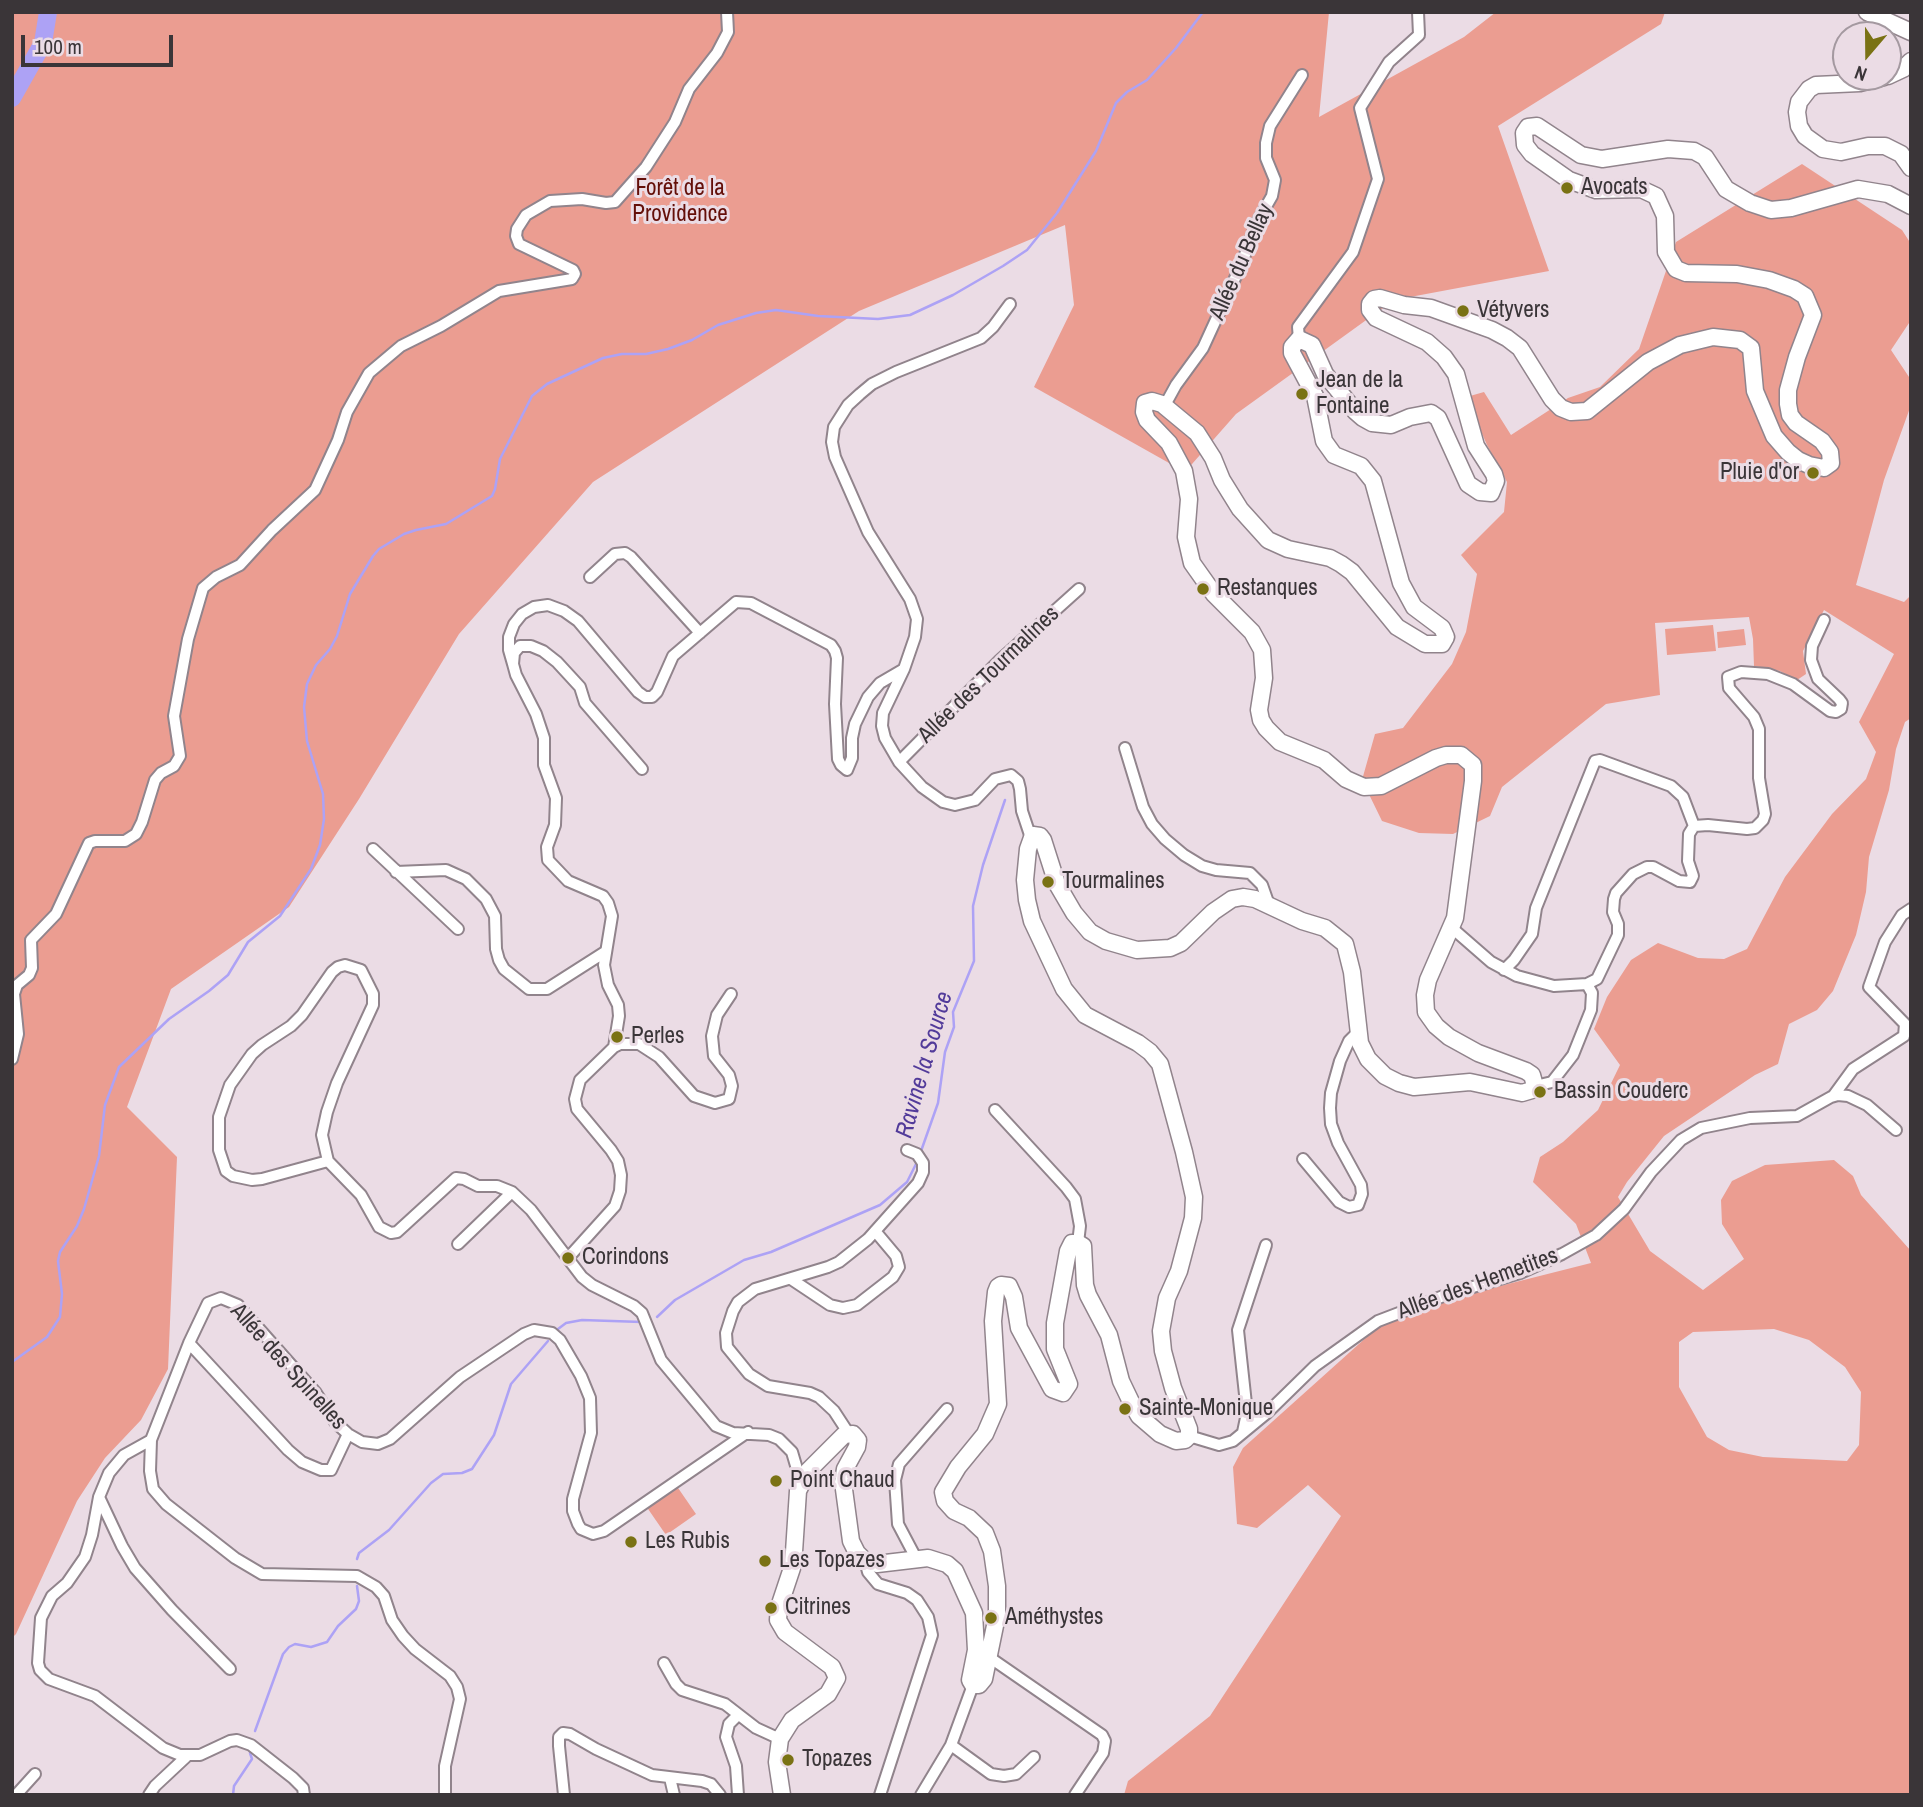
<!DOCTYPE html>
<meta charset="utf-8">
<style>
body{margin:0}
#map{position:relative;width:1923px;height:1807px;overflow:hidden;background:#ebdce5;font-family:"Archivo Narrow",sans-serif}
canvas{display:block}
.frame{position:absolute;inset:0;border:14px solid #3a3538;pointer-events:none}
.north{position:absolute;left:1832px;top:21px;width:70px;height:70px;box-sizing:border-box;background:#ebdce5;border:2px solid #a499a0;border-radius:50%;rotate:200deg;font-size:19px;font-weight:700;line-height:28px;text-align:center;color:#3a3538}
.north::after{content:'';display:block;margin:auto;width:24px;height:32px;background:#7a7214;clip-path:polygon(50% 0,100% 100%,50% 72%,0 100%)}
.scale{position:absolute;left:21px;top:35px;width:152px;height:32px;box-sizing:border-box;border:4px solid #3a3538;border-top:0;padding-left:9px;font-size:21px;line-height:24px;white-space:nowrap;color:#3a3538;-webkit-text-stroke:5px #ebdce5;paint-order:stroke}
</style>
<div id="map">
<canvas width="1923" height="1807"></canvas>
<div class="frame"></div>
<div class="north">N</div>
<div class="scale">100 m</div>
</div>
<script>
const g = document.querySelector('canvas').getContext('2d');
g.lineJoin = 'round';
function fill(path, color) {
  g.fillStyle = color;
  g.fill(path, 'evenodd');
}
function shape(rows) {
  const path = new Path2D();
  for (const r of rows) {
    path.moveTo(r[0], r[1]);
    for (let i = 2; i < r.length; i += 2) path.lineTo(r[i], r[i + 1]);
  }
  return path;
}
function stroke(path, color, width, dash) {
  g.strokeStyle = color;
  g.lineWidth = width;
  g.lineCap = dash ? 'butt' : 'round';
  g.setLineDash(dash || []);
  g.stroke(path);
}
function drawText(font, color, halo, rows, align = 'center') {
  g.font = font + ' "Archivo Narrow",sans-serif';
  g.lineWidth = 6;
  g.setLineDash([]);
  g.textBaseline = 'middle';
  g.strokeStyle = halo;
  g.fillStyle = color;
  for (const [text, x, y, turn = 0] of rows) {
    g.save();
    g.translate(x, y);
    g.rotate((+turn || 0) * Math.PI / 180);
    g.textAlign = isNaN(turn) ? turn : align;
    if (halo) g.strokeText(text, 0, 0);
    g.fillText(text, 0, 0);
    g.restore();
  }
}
fill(shape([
 [12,12,1329,12,1319,117,1464,37,1496,12,1665,12,1661,24,1498,126,1549,271,1394,300,1236,414,1185,472,1034,387,1074,305,1065,225,859,311,593,482,459,634,359,799,289,907,171,989,127,1107,177,1157,168,1369,141,1420,105,1458,77,1501,16,1634,12,1638],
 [1802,164,1902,230,1911,244,1911,320,1891,350,1911,380,1911,405,1884,480,1856,585,1904,602,1911,595,1911,718,1905,722,1896,749,1889,790,1869,857,1866,892,1856,935,1833,991,1817,1010,1789,1024,1778,1064,1755,1075,1664,1136,1627,1182,1618,1197,1650,1251,1703,1290,1744,1259,1722,1224,1721,1200,1732,1181,1765,1165,1834,1160,1853,1176,1861,1195,1911,1251,1911,1795,1124,1795,1128,1781,1210,1716,1341,1516,1308,1485,1257,1528,1237,1524,1233,1467,1243,1448,1379,1326,1417,1307,1591,1263,1576,1224,1533,1182,1540,1157,1563,1142,1598,1110,1620,1065,1594,1029,1607,997,1631,960,1658,943,1698,958,1724,959,1747,949,1785,877,1832,814,1866,779,1876,752,1859,722,1894,654,1824,610,1803,651,1806,674,1797,680,1780,671,1754,666,1753,639,1749,617,1655,623,1660,695,1606,704,1502,787,1490,816,1453,834,1419,833,1382,821,1362,780,1375,734,1403,728,1452,664,1466,632,1477,574,1461,555,1504,512,1507,482,1487,445,1471,408,1470,396,1484,392,1511,435,1568,398,1600,387,1639,349,1676,242],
 [1774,1329,1809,1340,1845,1367,1861,1392,1859,1445,1847,1461,1763,1457,1729,1450,1707,1437,1679,1387,1679,1342,1693,1332],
 [1713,625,1716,651,1667,655,1665,629],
 [1744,629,1746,645,1718,648,1717,632],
 [676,1485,696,1514,666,1535,646,1506]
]), '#eb9d91');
stroke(shape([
 [920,1154,938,1103,945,1052,954,1027,953,1012,974,961,973,906,983,865,1005,800],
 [657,1317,675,1300,744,1260,771,1252,880,1205,907,1182,918,1160],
 [558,1329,566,1323,582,1320,642,1322],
 [12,1362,47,1337,60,1317,62,1294,58,1261,60,1252,77,1226,84,1209,99,1156,105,1105,119,1067,169,1019,209,991,228,975,248,942,280,916,311,869,320,845,324,819,323,794,307,741,304,707,307,684,316,665,330,649,337,636,350,594,373,556,379,549,404,534,416,530,446,524,492,496,495,489,500,459,532,396,547,384,603,358,622,354,646,354,668,349,692,340,718,325,756,313,776,310,818,316,878,319,910,315,953,295,1003,266,1027,250,1057,213,1096,151,1116,103,1127,92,1147,80,1176,48,1203,12],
 [357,1559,359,1553,389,1530,431,1483,443,1474,462,1473,472,1469,494,1435,511,1384,548,1341],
 [255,1731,283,1654,289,1647,295,1644,311,1647,327,1642,338,1626,356,1609,359,1601,357,1586],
 [233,1795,234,1786,252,1759,250,1753]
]), '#ada2f5', 2.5);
stroke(shape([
 [12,98,43,43,48,12]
]), '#ada2f5', 18);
const street = shape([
 [1010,304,993,327,981,338,896,372,872,384,860,394,848,405,834,427,832,442,835,457,868,532,910,599,917,619,915,637,904,669,883,713,882,726,885,738,899,762,922,787,943,802,955,805,975,800,995,779,1011,775,1018,781,1020,789,1022,811,1031,838],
 [1299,339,1298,327,1353,252,1378,179,1360,108,1389,62,1419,35,1418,12],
 [1165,405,1176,385,1203,348,1242,263,1256,224,1272,196,1275,180,1266,158,1266,143,1270,126,1302,75],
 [590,577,615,554,625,553,631,557,700,633],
 [513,664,509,650,509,637,514,624,522,614,534,607,548,605,564,611,578,621,638,692,645,697,652,697,657,692,673,656,736,602,751,603,831,645,835,651,837,658,835,704,838,759,841,765,847,770,852,758,852,738,855,724,868,697,880,683,904,669],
 [1125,748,1143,807,1152,824,1165,839,1184,855,1202,866,1216,870,1250,873,1262,885,1269,905],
 [899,762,1000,660,1079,589],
 [373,849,458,929],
 [396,872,446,870,466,879,486,899,495,916,496,949,499,960,504,969,529,989,547,989,605,952],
 [1452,928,1491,962,1517,976,1554,986,1587,984,1597,979,1618,935,1618,924,1613,912,1614,899,1616,893,1633,874,1647,867,1653,867,1679,881,1690,882,1693,876,1688,861,1689,834,1694,826,1708,825,1747,829,1755,828,1763,820,1765,814,1759,778,1759,729,1754,717,1729,688,1728,677,1741,672,1768,674,1793,684,1830,711,1836,712,1841,709,1842,703,1839,699,1818,679,1811,660,1812,646,1824,620],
 [1504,970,1514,960,1532,934,1536,908,1595,761,1600,760,1671,786,1683,797,1694,826],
 [614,1047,619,1016,618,1005,608,985,604,965,612,916,608,903,603,896,568,881,548,860,547,847,555,825,556,798,544,765,544,738,536,714,516,675,513,664,514,653,520,646,531,646,543,651,557,662,580,687,585,703,642,769],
 [12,1059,18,1034,14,994,17,985,29,975,32,968,31,940,56,914,89,843,95,841,125,841,136,834,142,822,155,780,161,773,174,766,180,756,174,716,188,639,203,588,216,577,240,565,272,530,315,490,338,440,347,412,369,373,401,346,441,326,499,291,572,279,575,274,573,270,519,244,516,236,517,229,526,215,550,201,582,199,606,203,615,202,646,167,675,122,689,89,717,53,728,32,727,12],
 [1535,1086,1552,1082,1573,1055,1591,1010,1592,993,1587,984],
 [1834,1095,1853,1069,1904,1036,1905,1024,1869,987,1885,942,1902,915,1911,909],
 [995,1110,1066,1187,1075,1199,1080,1226,1078,1243],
 [1303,1159,1339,1202,1349,1207,1358,1205,1362,1194,1361,1185,1338,1143,1331,1124,1330,1108,1331,1093,1340,1061,1349,1041,1358,1032],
 [328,1161,262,1179,252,1180,233,1176,226,1171,219,1150,219,1117,230,1085,252,1054,262,1045,291,1026,302,1015,332,972,338,967,345,965,361,970,373,994,373,1005,337,1083,327,1112,322,1135,328,1161,361,1195,379,1227,391,1233,397,1232,456,1178,464,1179,478,1186,497,1186,512,1192,531,1210,582,1277,592,1285,634,1306,642,1313,661,1360,716,1426,733,1433,769,1435,779,1439,792,1452,797,1469,804,1477],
 [458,1244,512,1192],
 [568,1258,615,1206,620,1191,621,1175,618,1161,611,1150,577,1109,575,1099,580,1080,614,1047,620,1044,639,1044,659,1057,694,1096,715,1103,729,1099,732,1086,729,1075,714,1056,712,1036,717,1015,731,994],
 [791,1279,830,1305,843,1308,857,1305,893,1277,899,1267,896,1256,875,1231],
 [189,1343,288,1450,302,1462,321,1470,331,1470,348,1434],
 [1243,1432,1247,1413,1238,1330,1266,1245],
 [849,1434,834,1411,819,1397,810,1393,768,1386,749,1374,727,1347,726,1333,733,1311,738,1302,755,1289,828,1267,839,1262,868,1239,918,1183,923,1172,923,1163,917,1154,907,1150],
 [1189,1436,1219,1445,1233,1441,1267,1413,1315,1366,1378,1321,1446,1295,1520,1273,1562,1254,1596,1235,1624,1209,1651,1172,1681,1140,1701,1128,1750,1118,1797,1116,1831,1097,1838,1095,1848,1096,1867,1105,1896,1130],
 [151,1440,124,1455,109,1473,99,1497,92,1535,85,1557,67,1583,52,1596,41,1618,38,1663,40,1670,49,1679,95,1696,163,1748,180,1755,200,1755,230,1741,237,1740,251,1745,293,1778,303,1788,304,1795],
 [99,1497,122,1546,135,1568,172,1610,230,1669],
 [917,1560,898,1524,895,1480,899,1464,947,1409],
 [865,1561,868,1572,878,1584,907,1593,917,1600,928,1617,932,1635,880,1795],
 [989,1657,1102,1735,1105,1741,1103,1753,1075,1795],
 [664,1663,676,1684,682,1690,725,1704,756,1728,780,1739],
 [738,1715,729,1724,726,1737,736,1766,738,1795],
 [951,1745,991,1774,1004,1776,1016,1774,1034,1757],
 [670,1778,674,1795],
 [16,1795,35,1774],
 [149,1795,155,1786,186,1757],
 [445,1795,445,1766,460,1699,457,1687,450,1676,415,1649,403,1636,392,1620,384,1596,376,1587,357,1576,262,1574,235,1558,166,1504,153,1489,150,1471,151,1440,189,1343,208,1303,221,1298,238,1305,316,1393,335,1422,348,1434,362,1442,378,1444,390,1439,460,1377,524,1334,534,1330,552,1333,560,1340,581,1376,590,1398,591,1433,573,1499,573,1511,578,1524,581,1529,593,1534,604,1531,748,1432],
 [564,1795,559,1746,559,1737,563,1733,570,1734,596,1749,652,1775,702,1781,711,1784,720,1795],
 [921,1795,951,1745,973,1685]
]);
const secondary = shape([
 [1867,12,1911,32],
 [1888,76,1903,69,1911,61],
 [1884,77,1860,83,1816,85,1809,89,1799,102,1797,112,1799,126,1805,136,1823,149,1841,152,1868,146,1885,146,1901,154,1911,168],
 [782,1795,777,1762,780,1739,792,1720,828,1694,837,1678,832,1667,785,1632,778,1620,779,1607,792,1568,794,1552,798,1491,808,1471,844,1435,853,1434,858,1440,857,1447,845,1469,843,1482,851,1541,857,1553,865,1561,877,1564,928,1558,947,1564,955,1571,974,1613,976,1650,970,1680,973,1685,979,1685,984,1679,997,1616,997,1586,992,1551,985,1533,969,1518,954,1511,945,1501,943,1492,958,1467,985,1434,998,1404,993,1321,996,1292,998,1287,1001,1285,1009,1286,1014,1297,1019,1328,1052,1389,1063,1393,1069,1384,1055,1349,1055,1323,1068,1251,1072,1243,1078,1243,1083,1246,1085,1285,1088,1295,1109,1335,1121,1381,1132,1404,1139,1416,1160,1434,1176,1441,1185,1440,1189,1436,1189,1429,1173,1388,1163,1351,1161,1331,1167,1298,1179,1271,1193,1218,1194,1197,1184,1152,1160,1064,1150,1052,1138,1043,1085,1015,1064,989,1032,921,1027,900,1025,880,1028,849,1033,835,1040,836,1043,840,1057,884,1074,913,1090,932,1106,941,1137,950,1170,948,1181,943,1213,912,1232,899,1243,897,1255,899,1302,921,1325,928,1345,944,1352,972,1360,1043,1368,1059,1385,1076,1399,1083,1414,1087,1470,1082,1522,1093,1532,1090,1535,1086,1532,1075,1526,1071,1478,1053,1449,1037,1436,1026,1426,1012,1425,995,1428,980,1455,918,1473,781,1473,765,1461,755,1446,755,1436,758,1381,786,1364,787,1346,779,1324,760,1280,742,1266,728,1261,720,1259,710,1264,678,1262,650,1252,632,1214,594,1192,563,1186,537,1189,499,1184,471,1169,443,1147,420,1144,412,1145,403,1152,401,1162,404,1197,433,1213,458,1222,480,1240,509,1268,540,1288,549,1330,558,1341,564,1352,572,1397,627,1425,644,1442,644,1446,637,1442,628,1414,607,1401,583,1373,481,1361,466,1334,455,1324,441,1315,396,1292,353,1292,347,1299,339,1312,345,1325,374,1355,411,1363,418,1372,423,1391,425,1410,417,1431,413,1438,418,1468,484,1480,492,1491,493,1496,481,1494,474,1476,446,1456,374,1444,357,1427,342,1376,318,1370,310,1370,304,1374,299,1380,298,1404,305,1431,308,1492,330,1507,338,1520,348,1552,399,1561,408,1571,412,1587,411,1648,362,1680,345,1713,337,1740,340,1751,348,1755,391,1774,436,1788,452,1798,460,1809,465,1824,468,1831,463,1830,452,1822,441,1796,423,1790,415,1788,404,1788,390,1797,357,1813,315,1805,296,1794,289,1769,280,1737,274,1686,273,1676,269,1666,252,1665,216,1656,196,1641,189,1596,190,1569,180,1532,154,1525,145,1524,133,1528,127,1537,126,1581,155,1602,159,1668,149,1694,151,1705,157,1726,189,1750,203,1771,210,1791,208,1858,189,1888,194,1911,206]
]);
stroke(street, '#91848c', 14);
stroke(secondary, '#91848c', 19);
stroke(street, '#fff', 10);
stroke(secondary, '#fff', 16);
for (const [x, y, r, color] of [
 [1567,188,7,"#7a7214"],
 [1463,311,7,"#7a7214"],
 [1302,394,7,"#7a7214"],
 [1813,473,7,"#7a7214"],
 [1203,589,7,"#7a7214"],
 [1048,882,7,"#7a7214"],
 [617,1037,7,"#7a7214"],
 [1540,1092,7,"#7a7214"],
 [568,1258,7,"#7a7214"],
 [1125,1409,7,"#7a7214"],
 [776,1481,7,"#7a7214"],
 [631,1542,7,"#7a7214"],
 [765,1561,7,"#7a7214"],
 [771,1608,7,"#7a7214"],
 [991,1618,7,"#7a7214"],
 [788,1760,7,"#7a7214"]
]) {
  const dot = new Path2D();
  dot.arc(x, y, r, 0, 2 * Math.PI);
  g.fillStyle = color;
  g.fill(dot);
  stroke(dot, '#ebdce5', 2.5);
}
drawText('23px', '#3a3538', '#ebdce5', [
 ["Avocats",1581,188],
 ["Vétyvers",1477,311],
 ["Jean de la",1316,381],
 ["Fontaine",1316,407],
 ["Pluie d'or",1799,473,"right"],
 ["Restanques",1217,589],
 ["Tourmalines",1062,882],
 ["Perles",631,1037],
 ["Bassin Couderc",1554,1092],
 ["Corindons",582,1258],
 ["Sainte-Monique",1139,1409],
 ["Point Chaud",790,1481],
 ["Les Rubis",645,1542],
 ["Les Topazes",779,1561],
 ["Citrines",785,1608],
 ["Améthystes",1005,1618],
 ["Topazes",802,1760]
], 'left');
drawText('23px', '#640f09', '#ebdce5', [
 ["Forêt de la",680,189],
 ["Providence",680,215]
]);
drawText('23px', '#3a3538', '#ebdce5', [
 ["Allée du Bellay",1242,262,-66],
 ["Allée des Tourmalines",989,675,-44],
 ["Allée des Hemetites",1478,1284,-20],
 ["Allée des Spinelles",288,1367,48]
]);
drawText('italic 24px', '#523b9a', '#ebdce5', [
 ["Ravine la Source",925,1065,-74]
]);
</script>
